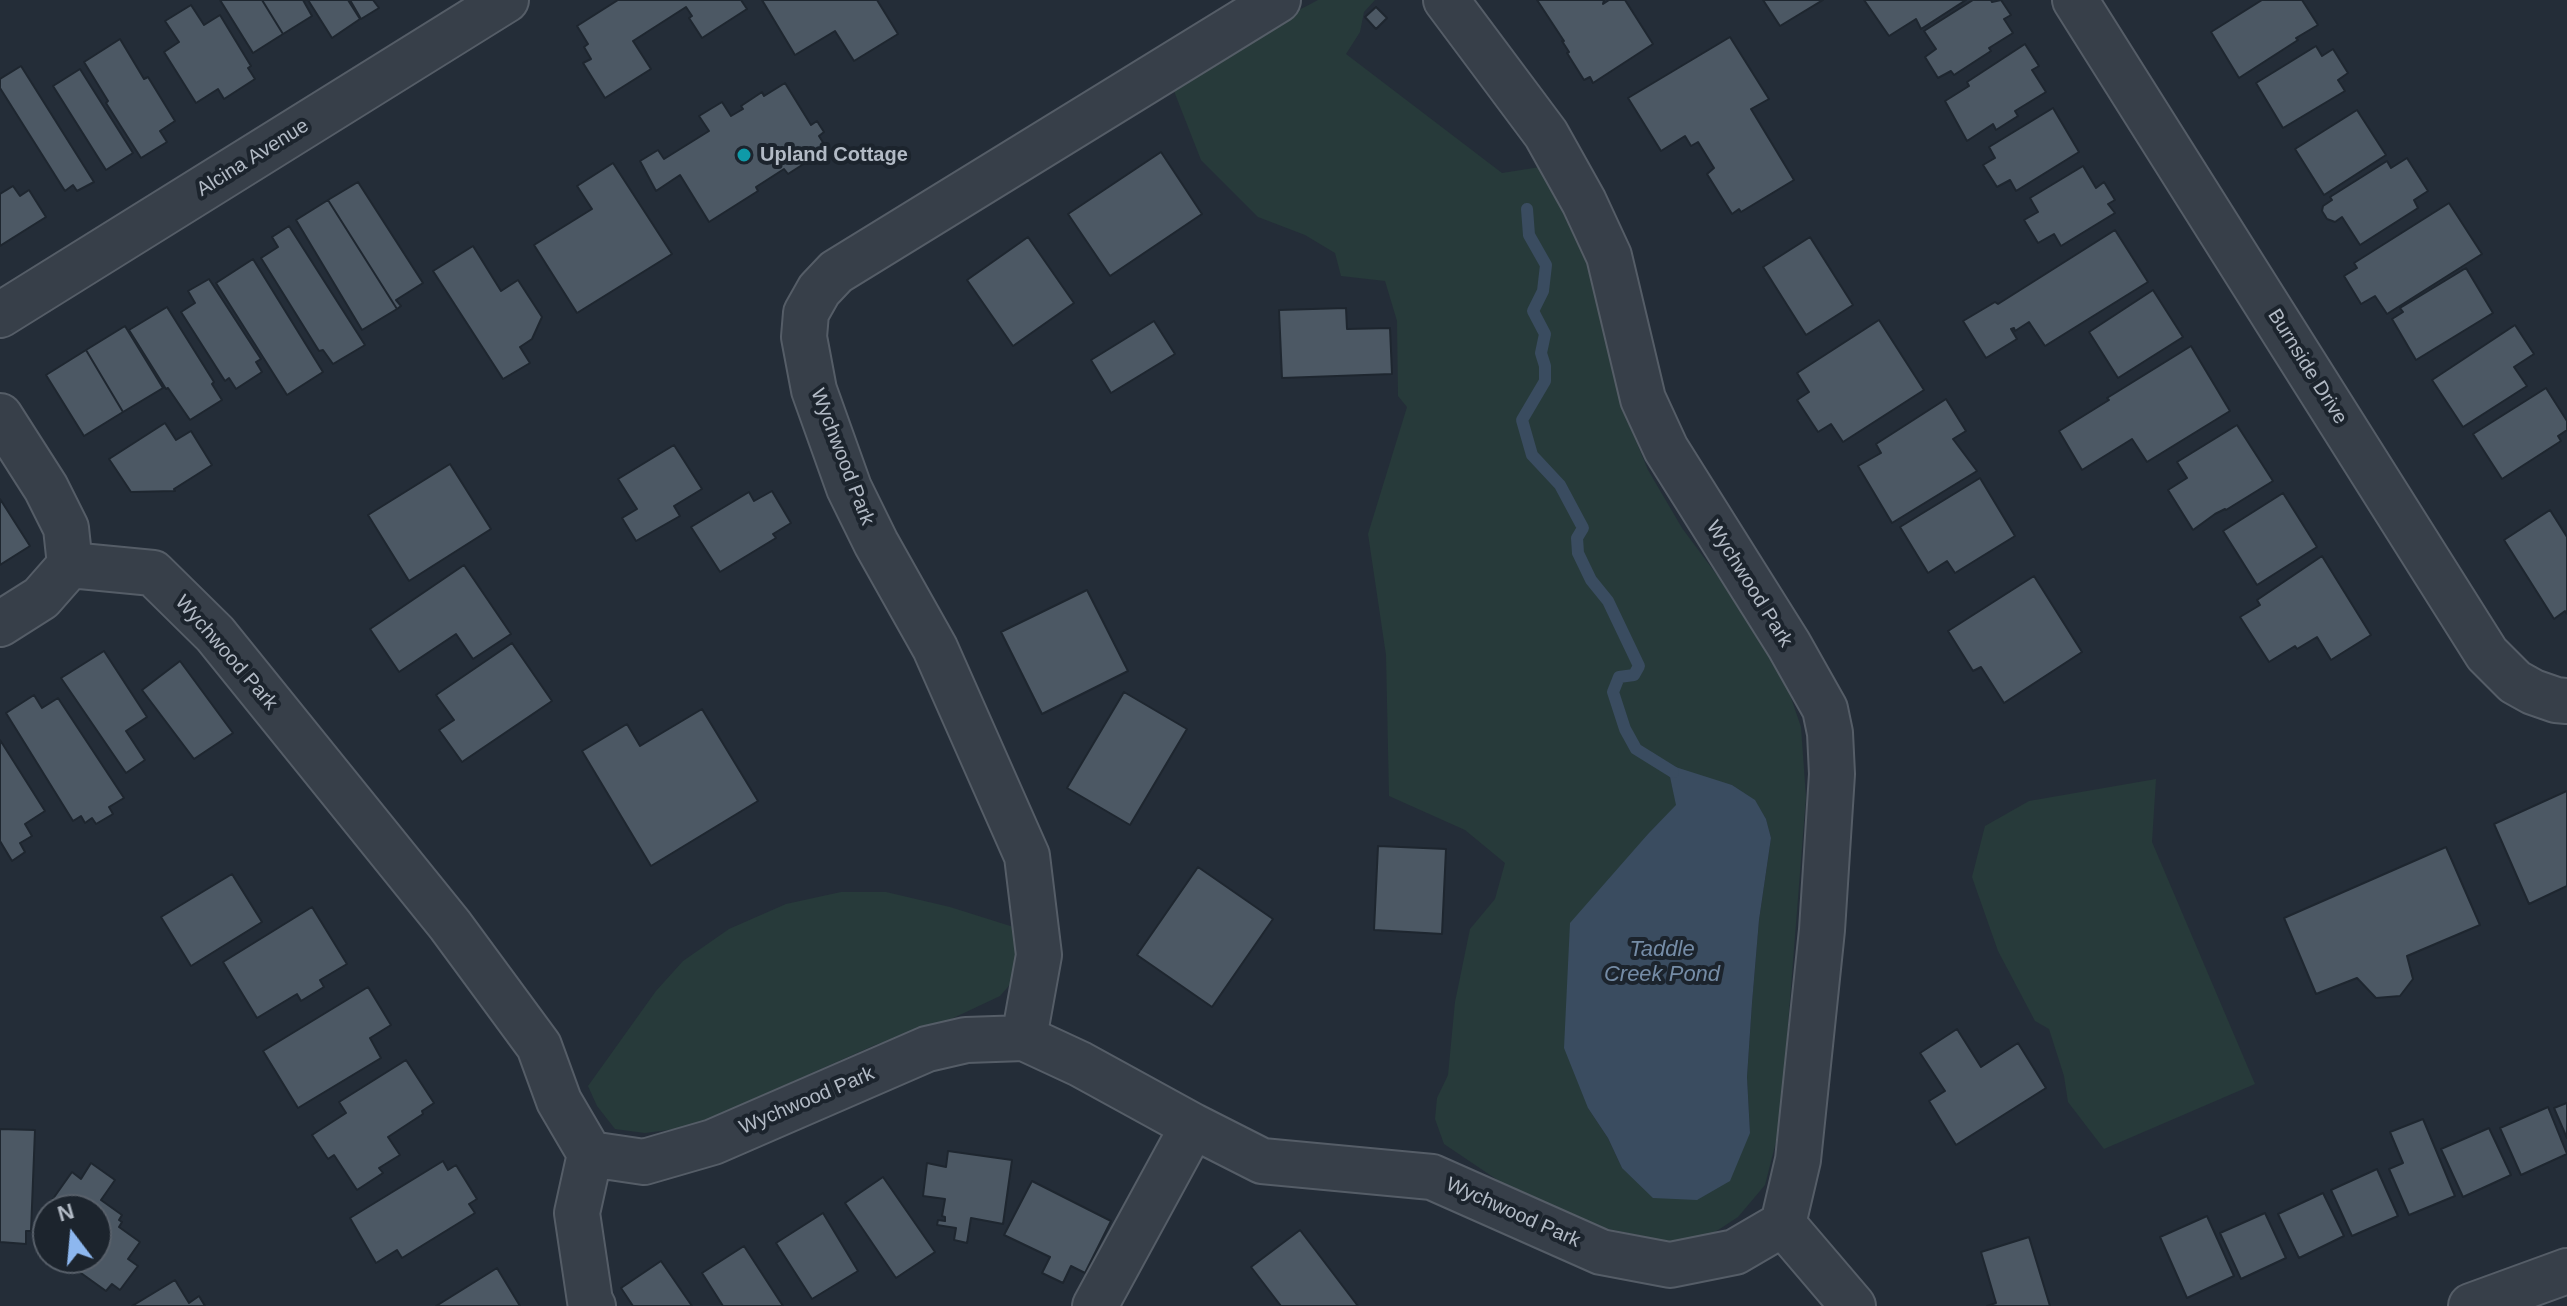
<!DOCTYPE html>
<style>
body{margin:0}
#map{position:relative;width:2567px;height:1306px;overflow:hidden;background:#242d38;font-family:Arial,sans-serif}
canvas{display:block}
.north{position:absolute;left:32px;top:1194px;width:80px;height:80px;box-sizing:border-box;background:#1c242d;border:2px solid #58606a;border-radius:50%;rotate:344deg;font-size:22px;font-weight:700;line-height:32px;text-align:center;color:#b2bac5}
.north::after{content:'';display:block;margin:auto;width:28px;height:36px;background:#8db7ef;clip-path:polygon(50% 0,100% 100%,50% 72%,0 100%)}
</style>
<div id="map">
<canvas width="2567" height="1306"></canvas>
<div class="north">N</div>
</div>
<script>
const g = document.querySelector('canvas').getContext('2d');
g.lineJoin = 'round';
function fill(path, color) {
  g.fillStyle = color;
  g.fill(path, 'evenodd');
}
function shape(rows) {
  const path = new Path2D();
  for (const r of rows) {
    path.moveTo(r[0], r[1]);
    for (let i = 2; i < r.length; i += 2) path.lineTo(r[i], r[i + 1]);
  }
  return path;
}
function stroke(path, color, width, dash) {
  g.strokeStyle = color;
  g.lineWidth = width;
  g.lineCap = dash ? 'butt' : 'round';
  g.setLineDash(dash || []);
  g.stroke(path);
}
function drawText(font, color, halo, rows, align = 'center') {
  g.font = font + ' Arial,sans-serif';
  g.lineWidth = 8;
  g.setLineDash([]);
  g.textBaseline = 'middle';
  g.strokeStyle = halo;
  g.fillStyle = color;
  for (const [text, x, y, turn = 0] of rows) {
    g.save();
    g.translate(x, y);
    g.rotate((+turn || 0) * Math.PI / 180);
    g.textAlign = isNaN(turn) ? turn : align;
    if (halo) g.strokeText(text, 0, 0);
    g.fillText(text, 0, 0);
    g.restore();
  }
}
fill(shape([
 [1318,0,1375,0,1364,12,1360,32,1346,54,1502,173,1540,167,1568,207,1593,278,1624,412,1648,470,1682,528,1751,621,1789,692,1801,727,1806,797,1780,1126,1765,1185,1738,1217,1712,1234,1676,1243,1594,1226,1553,1209,1499,1181,1444,1144,1435,1119,1437,1098,1448,1075,1455,1002,1470,929,1495,899,1505,863,1465,830,1389,796,1386,655,1368,534,1407,407,1398,396,1397,321,1385,281,1341,276,1335,253,1305,235,1258,217,1201,160,1170,81,1231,46],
 [1661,769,1732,785,1754,800,1766,819,1771,838,1759,920,1752,1003,1747,1077,1750,1133,1622,1168,1608,1138,1588,1108,1614,876,1648,834,1677,805,1670,777],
 [2156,779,2152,842,2255,1084,2104,1149,2068,1102,2064,1076,2049,1029,2035,1021,1998,951,1972,877,1985,826,2029,801],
 [841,892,886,892,950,907,1023,930,1022,971,1000,996,947,1021,875,1045,690,1127,645,1133,615,1129,597,1106,588,1086,656,991,683,961,729,929,786,904]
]), '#273a3a');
fill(shape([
 [1666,764,1732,785,1755,800,1766,819,1771,838,1759,920,1752,1003,1747,1077,1750,1133,1730,1181,1697,1200,1653,1198,1622,1168,1608,1138,1588,1108,1564,1048,1570,923,1648,834,1676,805,1670,777,1659,765]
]), '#3a4c60');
stroke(shape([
 [1527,209,1529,235,1546,265,1543,291,1533,311,1545,334,1541,353,1545,366,1545,381,1522,420,1532,455,1560,485,1583,528,1577,538,1578,553,1591,580,1608,601,1639,666,1634,675,1619,677,1613,692,1625,729,1636,749,1673,772]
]), '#3a4c60', 12);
const building = shape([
 [220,0,262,0,283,34,253,53,220,0],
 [262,0,303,0,312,16,283,34,262,0],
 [305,0,348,0,360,19,332,38,308,0,305,0],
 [350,0,373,0,379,8,361,19,350,0],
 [618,0,741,0,747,9,702,38,689,18,692,16,686,7,633,41,651,69,605,98,583,63,591,59,584,47,588,44,577,26,618,0],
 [762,0,877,0,898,34,854,61,835,31,795,55,762,0],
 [1537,0,1604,0,1603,4,1609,0,1625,0,1653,44,1593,83,1590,77,1584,80,1567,53,1569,52,1562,41,1564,41,1537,0],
 [1763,0,1823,0,1780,26,1763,0],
 [1864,0,1966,0,1921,29,1916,19,1889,36,1864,0],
 [1973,0,1991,0,1992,2,2001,0,2011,15,2004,19,2013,33,1989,48,1991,51,1954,75,1951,71,1938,78,1925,57,1936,49,1924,31,1973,0],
 [2262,0,2302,0,2318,25,2296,38,2298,40,2239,78,2211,32,2262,0],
 [191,5,204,25,220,15,251,66,248,68,255,79,224,99,218,89,196,103,164,52,179,42,165,21,191,5],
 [1376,7,1387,18,1376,29,1365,17,1376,7],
 [1730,37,1769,99,1751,109,1794,180,1741,212,1739,209,1732,214,1707,174,1714,168,1698,142,1691,146,1685,136,1661,151,1628,98,1730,37],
 [120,39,144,79,148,77,175,121,160,131,167,142,141,158,106,103,108,101,84,62,120,39],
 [2025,44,2039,66,2032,70,2046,92,2015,111,2018,116,1996,130,1993,124,1967,141,1945,101,1969,86,1967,82,2025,44],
 [2316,46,2322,56,2333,49,2348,73,2338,80,2345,91,2283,128,2256,83,2316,46],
 [21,66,94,182,77,191,73,185,65,191,0,88,0,79,21,66],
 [80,69,133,153,106,170,53,86,80,69],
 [785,83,811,125,817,121,824,132,819,136,827,149,788,174,784,169,756,187,758,191,709,222,680,175,656,191,640,161,658,150,664,159,709,131,699,116,722,102,731,116,743,109,741,106,762,92,764,96,785,83],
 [2053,108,2079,152,2016,191,2010,180,1997,187,1983,165,1995,158,1989,147,2053,108],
 [2357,110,2386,155,2324,195,2295,149,2357,110],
 [1161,152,1202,214,1110,276,1068,214,1161,152],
 [2407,158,2428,191,2414,200,2418,208,2360,245,2342,217,2335,222,2327,219,2322,211,2323,206,2332,200,2330,197,2387,161,2391,168,2407,158],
 [613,163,672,254,577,313,534,245,592,209,577,186,613,163],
 [2083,166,2096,188,2104,182,2115,200,2108,204,2115,213,2061,246,2054,234,2038,243,2024,220,2038,212,2030,198,2083,166],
 [358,182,423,283,396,300,401,306,397,309,328,200,358,182],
 [13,186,20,196,29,190,46,217,0,246,0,194,13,186],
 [328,200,397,309,362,330,296,220,328,200],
 [2449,203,2482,254,2387,314,2375,296,2361,304,2344,276,2357,268,2354,263,2449,203],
 [289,226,365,345,333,364,323,350,319,351,261,258,278,247,272,237,289,226],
 [2115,230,2148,282,2045,346,2029,322,2015,331,2014,328,2011,329,2017,339,1986,358,1963,321,1995,302,1998,304,2115,230],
 [1028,237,1074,303,1013,346,967,280,1028,237],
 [1810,237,1853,305,1806,335,1763,267,1810,237],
 [473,246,501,291,518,280,542,317,532,339,520,347,530,363,503,379,433,271,473,246],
 [253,259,323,372,287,395,216,283,253,259],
 [2466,268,2493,313,2416,360,2392,319,2403,312,2400,308,2466,268],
 [209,279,261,359,256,362,262,372,236,389,229,378,225,381,181,312,195,303,188,291,209,279],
 [2153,290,2183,337,2118,378,2089,332,2153,290],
 [167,307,214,382,212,384,222,400,190,420,168,388,166,389,129,330,167,307],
 [1346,308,1347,329,1390,328,1392,374,1282,378,1279,310,1346,308],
 [1879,320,1924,390,1843,442,1831,424,1818,432,1797,400,1809,392,1797,373,1879,320],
 [1154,321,1175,354,1111,393,1091,360,1154,321],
 [2515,325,2534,354,2514,367,2527,386,2463,427,2432,380,2515,325],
 [125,326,163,388,123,412,86,350,125,326],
 [2191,346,2230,411,2147,462,2132,439,2082,470,2059,431,2109,400,2107,398,2191,346],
 [86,350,123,412,84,436,46,375,86,350],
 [2546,388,2567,421,2567,430,2558,436,2561,441,2502,479,2473,434,2546,388],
 [1946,399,1966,431,1953,439,1977,471,1892,523,1858,466,1881,453,1876,444,1946,399],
 [165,423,176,440,191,431,212,465,174,489,175,491,131,492,109,459,165,423],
 [2237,425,2273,481,2226,510,2225,509,2215,514,2193,530,2168,490,2187,478,2177,462,2237,425],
 [674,445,702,489,674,506,680,516,636,541,622,518,637,509,618,479,674,445],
 [450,464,491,529,409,581,368,515,450,464],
 [1980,478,2015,536,1955,573,1947,561,1928,573,1900,527,1980,478],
 [772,491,791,523,773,534,776,538,720,572,691,527,749,492,754,501,772,491],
 [2283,493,2317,547,2257,585,2223,531,2283,493],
 [0,499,30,546,0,565,0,499],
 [2550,510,2567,537,2567,614,2565,611,2554,619,2504,540,2550,510],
 [2322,556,2371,635,2331,660,2317,637,2297,649,2295,646,2269,662,2240,617,2260,605,2257,600,2322,556],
 [464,565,511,634,473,659,456,634,399,672,370,629,464,565],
 [2034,576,2082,652,2004,703,1981,667,1973,671,1948,631,2034,576],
 [1087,590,1128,671,1042,714,1001,632,1087,590],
 [512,643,552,701,462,762,439,730,454,720,436,695,512,643],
 [104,651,147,717,126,731,145,760,126,773,61,678,104,651],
 [180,661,233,733,194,759,142,690,180,661],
 [1124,692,1187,729,1130,825,1067,788,1124,692],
 [34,695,42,708,58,698,124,798,109,807,113,814,96,824,92,818,85,823,81,816,73,821,6,713,34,695],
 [702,709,758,801,651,866,582,751,627,724,640,746,702,709],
 [0,740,45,811,25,824,32,836,20,843,25,852,12,861,0,841,0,740],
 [2567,791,2567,886,2529,904,2494,824,2567,791],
 [1378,846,1446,849,1442,934,1374,930,1378,846],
 [2446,847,2480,925,2407,956,2413,979,2400,996,2376,998,2357,978,2316,994,2284,918,2446,847],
 [1198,867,1273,919,1212,1007,1137,955,1198,867],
 [232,874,262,922,191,966,161,917,232,874],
 [312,907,347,964,320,980,324,987,301,1001,297,994,257,1018,223,962,312,907],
 [368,987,391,1025,370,1038,381,1058,298,1108,263,1051,368,987],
 [1957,1029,1981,1067,2018,1043,2046,1088,1956,1145,1929,1101,1945,1091,1920,1053,1957,1029],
 [406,1060,434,1103,422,1111,423,1114,388,1137,400,1155,379,1168,383,1173,357,1190,334,1155,328,1159,312,1135,346,1113,339,1102,406,1060],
 [2567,1103,2567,1138,2554,1108,2567,1103],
 [2548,1107,2567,1154,2521,1175,2500,1128,2548,1107],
 [2423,1119,2455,1196,2409,1215,2389,1169,2403,1163,2390,1132,2423,1119],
 [2489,1128,2511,1175,2463,1197,2441,1149,2489,1128],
 [0,1129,35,1130,31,1231,26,1231,26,1244,0,1242,0,1129],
 [948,1151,1012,1160,1003,1224,971,1218,967,1243,954,1240,956,1228,937,1225,938,1220,945,1221,945,1217,942,1216,945,1199,923,1196,927,1163,946,1167,948,1151],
 [443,1161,448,1170,456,1165,477,1199,469,1204,475,1213,402,1258,397,1250,376,1263,350,1218,443,1161],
 [91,1163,115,1180,101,1200,122,1215,119,1220,122,1222,119,1227,140,1242,128,1259,138,1266,120,1290,112,1284,106,1291,60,1258,96,1258,96,1210,60,1210,50,1203,72,1172,81,1179,91,1163],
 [2377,1169,2398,1216,2352,1236,2331,1190,2377,1169],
 [883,1177,935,1252,896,1278,845,1203,883,1177],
 [1032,1181,1111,1221,1085,1273,1071,1266,1063,1283,1042,1273,1050,1257,1004,1235,1032,1181],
 [2323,1193,2344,1236,2299,1258,2278,1214,2323,1193],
 [823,1213,858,1271,812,1299,776,1243,823,1213],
 [2265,1213,2286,1258,2241,1279,2220,1233,2265,1213],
 [2207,1216,2234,1276,2187,1298,2160,1237,2207,1216],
 [1300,1230,1358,1306,1281,1306,1251,1267,1300,1230],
 [2029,1237,2050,1306,1987,1306,1996,1303,1981,1252,2029,1237],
 [744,1246,783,1306,723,1306,702,1273,744,1246],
 [661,1261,692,1306,633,1306,621,1288,661,1261],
 [497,1268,520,1306,436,1306,497,1268],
 [175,1280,189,1303,199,1296,205,1306,132,1306,175,1280]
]);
fill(building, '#4c5864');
stroke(building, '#1e262f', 2);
const minor = shape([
 [1278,0,836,272,819,290,806,313,804,337,814,390,849,488,876,543,935,648,1027,856,1039,955,1024,1038,1080,1064,1193,1126,1262,1161,1432,1177,1601,1252,1670,1265,1735,1252,1783,1224,1798,1160,1822,930,1832,774,1830,733,1825,709,1789,645,1666,449,1643,399,1609,256,1584,202,1546,134,1446,0],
 [2075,0,2487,654,2515,682,2533,692,2556,700,2567,701],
 [0,315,506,0],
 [0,416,46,488,66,528,70,565],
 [70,565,153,573,215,634,450,925,539,1046,559,1101,590,1154,577,1213,590,1301,593,1306],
 [0,624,41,598,70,565],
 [590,1154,644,1162,713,1142,927,1049,966,1040,1024,1038],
 [1783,1224,1853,1306],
 [1095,1306,1193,1126],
 [2471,1306,2567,1271]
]);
stroke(minor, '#555d67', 48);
stroke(minor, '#373f49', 44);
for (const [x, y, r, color] of [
 [744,155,8,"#0f9aa8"]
]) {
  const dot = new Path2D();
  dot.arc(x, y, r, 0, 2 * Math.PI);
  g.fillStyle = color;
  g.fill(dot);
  stroke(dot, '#1c242d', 3);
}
drawText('bold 20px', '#b2bac5', '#1c242d', [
 ["Upland Cottage",760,155]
], 'left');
drawText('20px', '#b2bac5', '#1c242d', [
 ["Alcina Avenue",253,158,-32],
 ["Burnside Drive",2307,367,58],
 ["Wychwood Park",842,457,69],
 ["Wychwood Park",1749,584,58],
 ["Wychwood Park",226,653,49],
 ["Wychwood Park",807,1101,-23],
 ["Wychwood Park",1513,1213,24]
]);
drawText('italic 22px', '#758ca6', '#1c242d', [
 ["Taddle",1662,950],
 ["Creek Pond",1662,975]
]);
</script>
